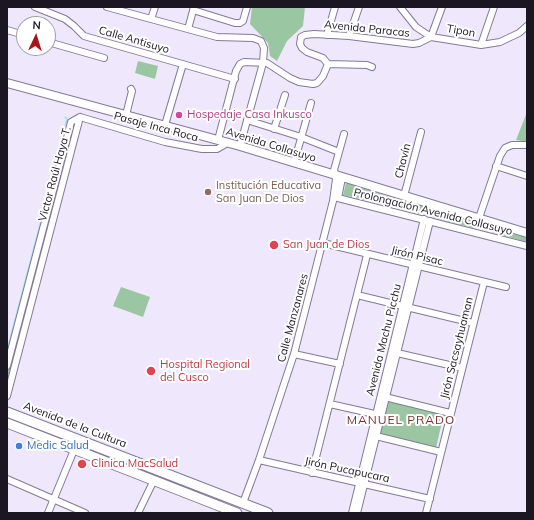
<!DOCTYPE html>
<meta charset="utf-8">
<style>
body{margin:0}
#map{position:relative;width:534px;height:520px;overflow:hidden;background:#efe8fd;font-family:Mulish,sans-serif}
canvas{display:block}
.frame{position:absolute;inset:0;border:8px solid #1b1622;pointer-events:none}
.north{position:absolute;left:16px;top:16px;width:40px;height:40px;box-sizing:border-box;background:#fff;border:1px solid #a4a2a7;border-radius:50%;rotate:4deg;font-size:11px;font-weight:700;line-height:16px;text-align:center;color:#1b1622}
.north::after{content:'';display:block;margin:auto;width:14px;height:18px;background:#a81419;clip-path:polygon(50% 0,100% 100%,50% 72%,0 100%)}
</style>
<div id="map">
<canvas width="534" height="520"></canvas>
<div class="frame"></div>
<div class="north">N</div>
</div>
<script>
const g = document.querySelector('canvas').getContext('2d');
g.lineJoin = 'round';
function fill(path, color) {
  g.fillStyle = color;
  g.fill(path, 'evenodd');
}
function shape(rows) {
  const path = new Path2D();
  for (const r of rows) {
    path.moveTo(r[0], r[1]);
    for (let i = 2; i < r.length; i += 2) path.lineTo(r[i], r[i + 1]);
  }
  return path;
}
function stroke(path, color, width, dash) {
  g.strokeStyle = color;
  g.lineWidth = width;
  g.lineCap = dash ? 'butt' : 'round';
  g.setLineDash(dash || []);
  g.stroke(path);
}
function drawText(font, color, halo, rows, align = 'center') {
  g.font = font + ' Mulish,sans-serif';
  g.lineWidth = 4;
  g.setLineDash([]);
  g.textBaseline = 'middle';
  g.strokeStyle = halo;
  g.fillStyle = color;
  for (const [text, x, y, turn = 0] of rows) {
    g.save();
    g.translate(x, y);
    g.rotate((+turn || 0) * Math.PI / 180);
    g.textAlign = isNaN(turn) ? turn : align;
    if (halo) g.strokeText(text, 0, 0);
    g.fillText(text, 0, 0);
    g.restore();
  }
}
fill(shape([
 [252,7,305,7,303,26,287,41,277,61,270,56,268,43,250,24],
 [138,61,158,66,155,79,135,73],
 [527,112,527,142,516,140],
 [346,183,384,195,381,204,343,195],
 [57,184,60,185,41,257,38,256],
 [387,195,428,207,427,210,420,214,384,204],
 [431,209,475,223,473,228,434,218,430,212],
 [479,224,527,238,527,242,478,228],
 [37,259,41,260,28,309,26,309,25,308],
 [121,287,150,297,143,317,113,306],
 [17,334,21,336,7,389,7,375],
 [386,399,444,413,436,448,378,434]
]), '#9ac7a1');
stroke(shape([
 [7,351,48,194,67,119,65,117]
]), '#98e3f2', 1.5);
const minor = shape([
 [35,7,65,19,74,26,84,36,235,79],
 [107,7,217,37,253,38,261,41,264,48,263,63,240,146],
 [400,7,416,27,431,37,475,44,481,45,500,42,519,33,527,26],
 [193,10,235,23,240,23,243,21,247,7],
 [151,19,155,7],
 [188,29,194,7],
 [7,30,24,35],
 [327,35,335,7],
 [349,36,359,7],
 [48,42,104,58],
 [481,45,494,7],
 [328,64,367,65,372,67],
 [126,115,132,91,131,89],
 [80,117,165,142,202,149,217,149,224,145,226,142],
 [247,120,301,137,339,152],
 [165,125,183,64],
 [274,129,285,95],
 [218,140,236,71,240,64,244,62,267,63,290,78,299,82,313,84,317,83,323,76,328,64,323,58,307,52,302,48,300,44,301,37,305,35,314,34,349,36,413,44,419,43,431,37,442,7],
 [294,163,311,103],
 [496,166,527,176],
 [404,196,421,132],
 [334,197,527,246],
 [338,198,342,178],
 [479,218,500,156,505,148,512,145,527,145],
 [323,243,506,287],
 [357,295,473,323],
 [393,352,462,368],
 [294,354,340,364],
 [7,366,71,122,80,117],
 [7,396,80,117],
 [385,397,450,413],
 [330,404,379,415],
 [376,436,441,452],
 [259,460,430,499],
 [312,473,367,255],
 [7,479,85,513],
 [243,503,259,460,294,354,333,201,336,179,334,170,344,134],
 [48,513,74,450],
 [138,513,154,480],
 [352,513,424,219],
 [357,513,430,221],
 [426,513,484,282]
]);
const major = shape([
 [7,83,240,146,527,233]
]);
const highway = shape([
 [7,412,268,513],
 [7,423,237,513]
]);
stroke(minor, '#847898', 8);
stroke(major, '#847898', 10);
stroke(highway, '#847898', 11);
stroke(minor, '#fff', 6);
stroke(major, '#fff', 8);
stroke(highway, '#fff', 9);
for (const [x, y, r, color] of [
 [179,115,4,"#d1479c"],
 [208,192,4,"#8d6e63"],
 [274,245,5,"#e0444e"],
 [151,371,5,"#e0444e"],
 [19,446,4,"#3f7fe0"],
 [82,464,5,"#e0444e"]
]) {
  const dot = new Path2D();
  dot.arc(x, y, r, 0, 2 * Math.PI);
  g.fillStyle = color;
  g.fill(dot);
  stroke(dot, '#fff', 1.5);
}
drawText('11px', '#1b1622', '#fff', [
 ["Avenida Paracas",367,29,6],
 ["Tipon",461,31,10],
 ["Calle Antisuyo",134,40,16],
 ["Pasaje Inca Roca",156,127,15],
 ["Avenida Collasuyo",271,145,17],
 ["Chavín",403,161,-76],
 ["Victor Raúl Haya T.",55,174,-75],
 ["Prolongación Avenida Collasuyo",433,212,14],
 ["Jirón Pisac",417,256,13],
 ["Calle Manzanares",293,318,-75],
 ["Avenida Machu Picchu",384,340,-76],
 ["Jirón Sacsayhuaman",457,348,-76],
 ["Avenida de la Cultura",75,425,21],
 ["Jirón Pucapucara",347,470,12]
]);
drawText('11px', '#b23c85', '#fff', [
 ["Hospedaje Casa Inkusco",187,115]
], 'left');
drawText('11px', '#785e54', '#fff', [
 ["Institución Educativa",216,186],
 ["San Juan De Dios",216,199]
], 'left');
drawText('11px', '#be3a42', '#fff', [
 ["San Juan de Dios",283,245],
 ["Hospital Regional",160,365],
 ["del Cusco",160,378],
 ["Clinica MacSalud",91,464]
], 'left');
drawText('11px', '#366cbe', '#fff', [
 ["Medic Salud",27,446]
], 'left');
g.letterSpacing = '1px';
drawText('12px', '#76302b', '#fff', [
 ["MANUEL PRADO",401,420]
]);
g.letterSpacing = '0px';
</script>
